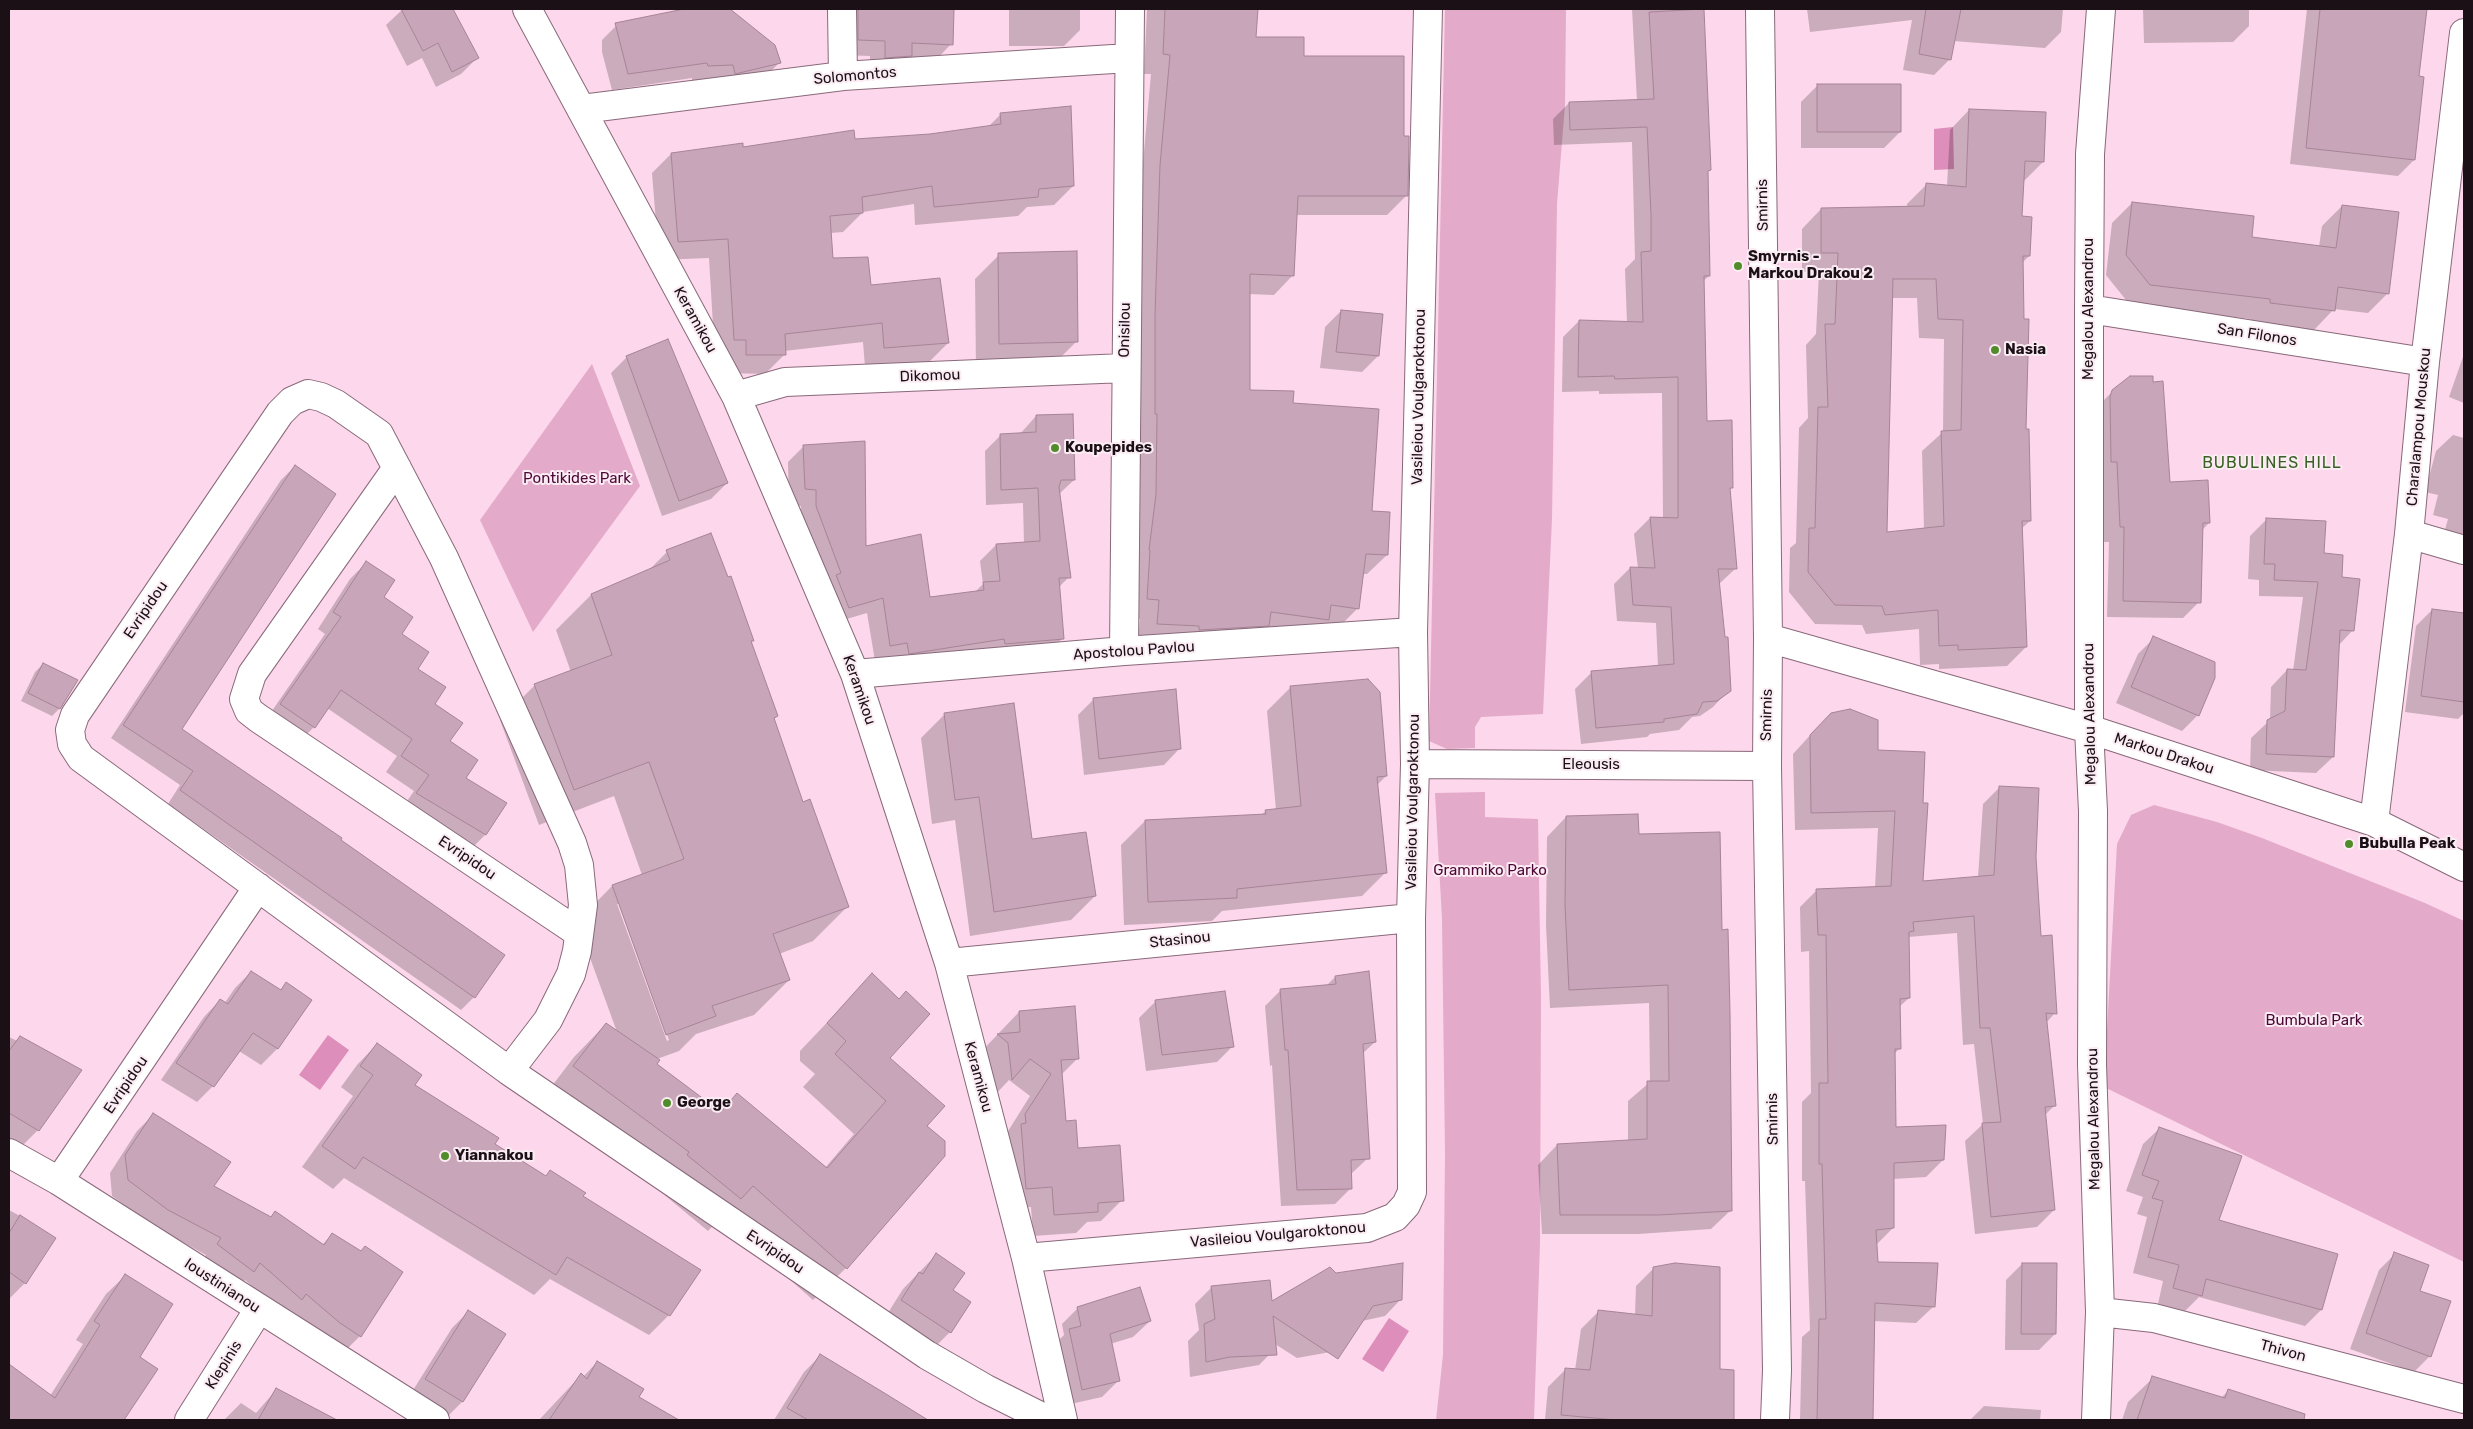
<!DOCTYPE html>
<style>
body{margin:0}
#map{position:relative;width:2473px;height:1429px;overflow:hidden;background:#fdd7eb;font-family:Rubik,sans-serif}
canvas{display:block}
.frame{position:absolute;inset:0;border:10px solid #1c1017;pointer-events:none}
</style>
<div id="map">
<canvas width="2473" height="1429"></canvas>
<div class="frame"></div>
</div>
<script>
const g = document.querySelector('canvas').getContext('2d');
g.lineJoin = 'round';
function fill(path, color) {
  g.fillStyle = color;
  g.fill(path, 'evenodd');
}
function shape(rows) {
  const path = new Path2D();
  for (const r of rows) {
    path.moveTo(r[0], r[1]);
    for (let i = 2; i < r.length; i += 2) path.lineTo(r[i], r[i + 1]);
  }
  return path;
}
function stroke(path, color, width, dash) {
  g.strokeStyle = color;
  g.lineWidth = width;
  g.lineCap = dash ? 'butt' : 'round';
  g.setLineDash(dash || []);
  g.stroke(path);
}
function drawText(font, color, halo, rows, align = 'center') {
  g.font = font + ' Rubik,sans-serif';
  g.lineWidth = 4;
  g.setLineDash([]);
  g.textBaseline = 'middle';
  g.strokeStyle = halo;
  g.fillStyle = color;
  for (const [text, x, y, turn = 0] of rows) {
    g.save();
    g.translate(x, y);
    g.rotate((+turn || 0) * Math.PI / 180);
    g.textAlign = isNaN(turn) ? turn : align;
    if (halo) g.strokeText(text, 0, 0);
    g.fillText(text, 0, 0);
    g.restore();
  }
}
fill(shape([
 [1445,9,1566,9,1565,105,1557,204,1552,519,1543,714,1481,717,1475,727,1475,748,1447,749,1429,741],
 [592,364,640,486,533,632,480,520],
 [1485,792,1485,817,1538,819,1541,997,1540,1243,1534,1420,1436,1420,1443,1355,1445,1153,1442,919,1435,793],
 [2154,805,2217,822,2262,838,2425,903,2464,921,2464,1262,2104,1087,2117,844,2131,815]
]), '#e3abc9');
fill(shape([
 [1953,127,1954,169,1934,170,1934,129],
 [328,1035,349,1050,320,1090,299,1075],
 [1389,1318,1409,1331,1383,1372,1362,1359]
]), '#dd8eba');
fill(shape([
 [403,9,452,9,477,58,461,74,436,87,422,58,407,66,386,25],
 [690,9,728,9,774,46,779,63,763,79,692,82,692,78,612,90,602,52,602,40,618,24],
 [839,9,953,9,951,44,936,60,870,73,870,56,843,55],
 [1009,9,1080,9,1080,30,1064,46,1009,46],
 [1147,9,1257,9,1255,38,1302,57,1403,137,1407,195,1387,215,1296,215,1293,275,1274,295,1248,294,1249,391,1292,404,1371,512,1387,555,1367,574,1362,574,1358,608,1338,628,1138,643,1140,619,1128,618,1141,185,1151,74,1144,74],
 [1632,9,1702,9,1710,170,1706,173,1709,276,1702,282,1705,422,1732,487,1729,491,1735,569,1718,585,1729,690,1713,707,1700,716,1692,717,1679,730,1650,734,1647,737,1581,744,1575,689,1591,673,1658,667,1656,623,1617,621,1614,584,1630,568,1638,568,1634,534,1650,518,1663,518,1662,393,1599,394,1599,391,1562,392,1563,337,1579,321,1627,323,1625,269,1635,259,1632,142,1554,145,1553,119,1569,103,1637,101],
 [1807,9,2063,9,2061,32,2045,48,1953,41,1950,59,1934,75,1903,70,1912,20,1810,32],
 [2143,9,2249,9,2249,26,2233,42,2144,43],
 [2307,9,2426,9,2418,77,2414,160,2398,176,2290,164],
 [1817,86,1900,132,1884,148,1801,148,1801,102],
 [1969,110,2043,162,2023,182,2021,217,2029,256,2022,263,2025,431,2030,521,2021,529,2026,647,2007,666,1939,669,1939,664,1920,665,1919,629,1866,634,1862,625,1815,624,1789,592,1790,548,1796,543,1799,428,1808,418,1806,345,1816,334,1819,272,1802,272,1802,229,1821,209,1907,207,1907,204,1927,184,1947,186,1950,130],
 [1892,298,1917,298,1919,338,1944,339,1943,432,1922,451,1924,529,1885,533],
 [1001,114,1073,186,1054,205,1027,207,1018,216,915,225,914,204,863,212,843,232,830,233,831,259,948,343,929,362,865,367,863,342,784,351,784,355,765,374,728,373,715,359,709,258,659,260,652,173,671,154,930,135,988,127],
 [2132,203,2250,238,2319,247,2322,226,2342,206,2388,293,2368,313,2334,309,2314,330,2250,322,2251,319,2130,305,2106,275,2112,223],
 [999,255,1076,342,1052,366,976,368,975,279],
 [1341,311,1378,356,1362,372,1320,368,1325,327],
 [2464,354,2464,403,2449,397],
 [627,357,727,483,711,499,662,516,611,373],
 [2152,383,2169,483,2209,523,2202,530,2199,602,2183,618,2107,617,2109,542,2104,542,2097,407,2113,391],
 [1036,416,1074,480,1059,494,1069,577,1058,588,1063,638,1047,654,875,661,867,613,833,623,800,522,801,506,789,505,788,462,804,446,865,547,929,599,975,592,983,584,980,561,996,545,1024,544,1023,503,986,505,985,451,1001,435,1020,434],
 [2453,435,2464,438,2464,550,2441,544,2448,519,2433,515,2438,495,2425,492,2436,451],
 [295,466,180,729,339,840,474,997,461,1010,168,804,180,785,111,738,281,480],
 [2266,520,2323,554,2341,578,2352,631,2338,646,2333,757,2316,773,2250,770,2251,738,2270,720,2271,687,2287,670,2293,671,2303,597,2259,596,2259,580,2248,579,2250,536],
 [667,552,752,640,750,642,777,716,773,720,802,803,848,906,813,941,779,954,789,980,754,1015,696,1034,679,1051,657,1059,656,1064,719,1112,737,1094,825,1168,854,1134,803,1087,815,1074,800,1061,800,1051,872,975,888,1058,943,1156,846,1268,813,1300,720,1218,708,1231,656,1188,658,1185,542,1099,574,1057,606,1024,617,1032,577,922,612,886,642,875,614,796,539,825,500,720,535,685,571,672,556,630,591,595,648,571],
 [617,904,620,904,669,1040,667,1041],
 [366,563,433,704,464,778,505,803,485,835,469,851,401,810,414,791,386,772,397,756,327,708,314,727,298,743,265,721,325,634,318,629,350,579],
 [2432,610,2464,614,2464,713,2458,719,2405,712,2416,626],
 [2154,638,2198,715,2182,731,2116,703,2138,654],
 [43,664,59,709,52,716,21,701,35,672],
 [1291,687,1386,776,1377,785,1386,872,1362,896,1222,911,1212,921,1124,925,1121,845,1145,821,1261,815,1266,811,1276,810,1267,711],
 [1094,699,1180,748,1164,765,1084,775,1078,715],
 [945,714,1031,841,1095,896,1071,920,970,936,955,820,932,824,921,738],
 [1814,731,1877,752,1922,882,1978,877,1983,804,2000,787,2034,857,2040,937,2055,1013,2046,1023,2055,1105,2044,1116,2054,1210,2037,1227,1975,1234,1965,1141,1983,1124,1974,1044,1963,1045,1957,933,1908,937,1909,998,1899,1007,1900,1048,1894,1054,1895,1128,1943,1160,1926,1177,1893,1179,1893,1228,1876,1245,1877,1263,1934,1306,1916,1323,1873,1321,1873,1420,1800,1420,1802,1337,1810,1330,1805,1181,1802,1181,1802,1102,1811,1093,1809,951,1801,952,1800,907,1817,890,1875,888,1878,828,1795,830,1793,754],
 [1566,817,1637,835,1721,931,1726,931,1731,1133,1731,1210,1711,1229,1638,1234,1542,1234,1538,1165,1557,1145,1628,1141,1628,1101,1650,1082,1649,1003,1550,1008,1546,925,1547,837],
 [251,972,279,991,286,984,310,1000,277,1049,261,1065,239,1051,213,1086,197,1102,161,1080,204,1017,220,1000,224,1004,235,988],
 [1335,977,1375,1042,1362,1054,1368,1158,1351,1174,1351,1188,1335,1204,1281,1206,1272,1065,1270,1066,1265,1006,1281,990,1326,986],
 [1224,993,1233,1046,1217,1062,1146,1071,1139,1018,1155,1002],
 [1019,1012,1078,1058,1061,1075,1065,1122,1077,1149,1122,1200,1101,1221,1087,1222,1076,1233,1033,1236,1031,1207,1005,1209,1005,1136,1030,1096,1009,1080,991,1099,977,1056],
 [9,1037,80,1071,38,1130,22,1146,9,1138],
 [377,1044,413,1086,493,1145,545,1177,550,1172,582,1197,669,1315,649,1335,550,1279,534,1295,344,1178,333,1189,302,1167,353,1096,341,1087,357,1065],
 [153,1115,212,1186,270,1218,275,1213,322,1245,332,1235,360,1336,344,1352,324,1339,290,1310,285,1315,245,1280,237,1288,202,1261,206,1255,152,1225,112,1196,110,1173,137,1131],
 [2160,1128,2218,1221,2321,1310,2305,1326,2199,1297,2185,1311,2158,1304,2163,1281,2133,1273,2147,1217,2137,1214,2143,1197,2126,1191,2143,1144],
 [9,1210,20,1216,25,1283,9,1299],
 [2395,1254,2419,1291,2430,1356,2414,1372,2350,1349,2379,1270],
 [936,1255,951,1290,950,1332,934,1348,886,1316,903,1289],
 [2022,1264,2055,1334,2039,1350,2005,1350,2006,1280],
 [1654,1268,1718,1371,1733,1371,1733,1420,1545,1420,1548,1387,1566,1369,1575,1370,1581,1329,1599,1311,1635,1315,1636,1286],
 [1335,1275,1401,1299,1385,1316,1362,1321,1336,1351,1297,1358,1275,1344,1275,1349,1259,1365,1190,1377,1188,1341,1199,1330,1195,1304,1211,1288,1271,1303],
 [125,1276,138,1358,133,1404,117,1420,9,1420,9,1364,50,1396,83,1344,76,1340,106,1294],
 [1078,1308,1150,1321,1133,1337,1110,1344,1118,1381,1102,1397,1066,1405,1053,1346,1064,1335,1062,1324],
 [468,1312,504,1334,462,1402,446,1418,410,1395,452,1328],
 [820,1356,925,1420,774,1420,804,1372],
 [597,1362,638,1397,667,1415,663,1420,539,1420,581,1375,583,1377],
 [2153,1378,2221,1398,2228,1391,2294,1411,2291,1420,2122,1420,2128,1402],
 [276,1390,335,1420,224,1420,241,1403,256,1413],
 [1984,1406,2041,1410,2040,1420,1970,1420]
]), '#0003');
const building = shape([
 [401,9,453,9,479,58,452,72,438,43,423,51,401,9],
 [684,9,730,9,775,45,781,63,735,74,733,65,708,66,707,63,628,74,615,23,684,9],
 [858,9,954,9,953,45,912,43,912,56,885,58,885,41,858,40,858,9],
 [1165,9,1258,9,1256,37,1304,37,1304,56,1404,56,1404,136,1409,136,1408,196,1298,196,1294,276,1250,274,1250,390,1294,391,1293,403,1379,409,1372,511,1390,512,1388,555,1366,554,1359,609,1331,605,1329,620,1271,612,1269,626,1199,630,1199,626,1157,624,1159,600,1147,599,1150,550,1149,550,1156,494,1157,414,1155,414,1155,315,1160,165,1170,55,1163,54,1165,9],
 [1704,9,1711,170,1708,171,1710,276,1704,276,1707,421,1732,420,1733,488,1730,488,1737,569,1718,569,1725,637,1728,637,1731,691,1717,701,1703,702,1697,714,1664,719,1664,722,1596,728,1591,671,1674,664,1671,607,1633,605,1630,567,1655,568,1650,517,1678,518,1678,377,1615,379,1614,376,1578,377,1579,320,1643,322,1641,252,1651,251,1651,215,1647,127,1570,130,1569,102,1654,99,1649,12,1704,9],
 [1926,9,1961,9,1951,60,1919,54,1926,9],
 [2320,9,2427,9,2419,76,2424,77,2415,160,2306,148,2320,9],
 [1817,84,1901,84,1901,132,1817,132,1817,84],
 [1071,106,1074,186,1039,189,1038,197,934,207,932,186,862,197,863,213,830,216,833,258,868,257,871,285,940,278,949,343,884,348,882,323,785,334,786,355,746,355,746,340,734,340,728,239,678,242,671,153,743,143,743,147,854,130,855,139,930,134,1001,124,1000,113,1071,106],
 [1969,109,2046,112,2044,162,2025,161,2022,216,2032,217,2030,256,2023,256,2024,319,2029,319,2026,429,2029,429,2031,521,2022,521,2027,647,1958,650,1958,645,1939,646,1938,610,1885,615,1882,606,1835,605,1808,572,1809,528,1815,528,1818,407,1828,407,1825,324,1835,324,1838,253,1821,253,1821,208,1924,206,1926,183,1966,187,1969,109],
 [1893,279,1936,279,1938,319,1963,320,1961,430,1941,431,1944,526,1887,532,1893,279],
 [2132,202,2254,216,2252,237,2336,248,2342,205,2399,212,2389,294,2338,287,2335,311,2270,303,2270,299,2150,285,2126,255,2132,202],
 [1077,251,1078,342,999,344,998,253,1077,251],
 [1341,310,1383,314,1379,356,1336,352,1341,310],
 [668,339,728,483,679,501,626,356,668,339],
 [2130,376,2153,376,2153,382,2163,381,2170,482,2208,480,2210,523,2203,523,2201,603,2123,601,2124,527,2120,527,2117,462,2111,462,2110,397,2112,390,2130,376],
 [1073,414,1075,480,1061,480,1059,487,1071,578,1059,578,1064,639,1005,644,1004,639,909,654,907,643,890,646,883,598,849,608,836,575,841,573,816,506,816,490,805,489,803,445,865,441,866,546,921,534,930,597,984,590,983,582,1000,581,996,544,1040,541,1038,488,1001,490,1000,434,1036,432,1036,415,1073,414],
 [295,465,336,494,182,729,342,838,341,840,505,955,475,998,180,790,193,771,123,725,295,465],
 [2266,518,2326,521,2324,553,2343,555,2342,577,2360,579,2354,631,2340,630,2334,757,2266,754,2267,720,2285,711,2287,669,2306,670,2318,582,2274,580,2275,564,2264,564,2266,518],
 [711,533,728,577,731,576,754,641,751,641,778,716,774,718,803,802,810,799,849,907,773,934,790,980,712,1006,716,1016,666,1035,612,885,684,859,649,762,574,790,534,684,612,655,591,594,670,560,666,550,711,533],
 [366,561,395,580,384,597,413,617,402,634,429,652,418,669,446,687,435,704,463,723,450,741,478,760,466,778,507,803,486,835,416,793,429,775,401,756,412,739,341,690,315,728,280,704,341,617,333,612,366,561],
 [2432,609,2464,613,2464,702,2421,696,2432,609],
 [2153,636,2215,662,2215,678,2199,716,2131,687,2153,636],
 [43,663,78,680,60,709,28,693,43,663],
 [1368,679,1380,692,1387,776,1377,777,1387,873,1237,889,1237,898,1148,902,1145,820,1266,814,1265,810,1301,806,1290,686,1368,679],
 [1176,689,1181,749,1099,759,1093,698,1176,689],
 [1014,703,1032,839,1086,832,1096,896,994,912,979,797,955,800,944,713,1014,703],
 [1850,709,1878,720,1878,750,1925,752,1923,803,1928,803,1923,881,1994,875,1999,786,2039,788,2036,857,2041,936,2052,935,2057,1014,2046,1013,2056,1106,2045,1107,2055,1210,1991,1217,1982,1123,2001,1122,1990,1028,1980,1028,1974,916,1913,922,1914,931,1909,932,1910,998,1900,999,1901,1049,1895,1049,1896,1127,1946,1125,1944,1160,1894,1163,1894,1228,1876,1230,1878,1262,1938,1263,1935,1307,1875,1303,1873,1420,1817,1420,1819,1319,1826,1319,1822,1164,1819,1164,1819,1083,1828,1083,1826,935,1818,935,1816,889,1891,886,1895,811,1811,813,1810,735,1831,713,1850,709],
 [1638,814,1639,834,1720,832,1722,930,1728,929,1730,1013,1732,1211,1658,1215,1560,1215,1557,1144,1647,1139,1647,1081,1669,1081,1668,985,1569,990,1565,905,1566,816,1638,814],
 [251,971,281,990,286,982,312,1000,278,1049,253,1033,214,1087,176,1063,220,999,228,1004,251,971],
 [1369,971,1376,1042,1363,1044,1370,1159,1351,1160,1352,1189,1297,1190,1288,1050,1285,1050,1280,989,1336,984,1335,976,1369,971],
 [872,973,899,999,906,991,930,1014,890,1058,945,1106,927,1126,945,1141,945,1156,847,1269,753,1186,741,1199,687,1155,689,1152,573,1066,606,1023,660,1060,657,1064,721,1112,737,1093,827,1168,886,1101,835,1054,846,1041,827,1023,872,973],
 [1225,991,1234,1047,1162,1055,1155,1000,1225,991],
 [1075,1006,1079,1059,1061,1060,1066,1121,1076,1120,1078,1148,1120,1145,1124,1201,1098,1203,1098,1212,1054,1215,1052,1187,1026,1189,1021,1124,1026,1123,1025,1114,1051,1074,1030,1059,1012,1080,1008,1043,997,1034,1020,1032,1019,1011,1075,1006],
 [20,1036,82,1070,39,1131,9,1113,9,1051,20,1036],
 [377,1043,422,1075,415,1085,499,1138,495,1144,546,1176,550,1170,586,1193,583,1196,701,1270,670,1316,567,1257,556,1275,363,1157,355,1169,322,1146,373,1075,360,1066,377,1043],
 [153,1113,231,1162,214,1186,271,1217,275,1211,324,1245,332,1233,361,1251,365,1246,403,1272,361,1337,340,1323,306,1294,302,1300,260,1263,254,1272,217,1244,221,1238,168,1210,128,1180,125,1155,153,1113],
 [2159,1127,2242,1156,2219,1220,2338,1254,2322,1310,2206,1279,2202,1296,2173,1288,2179,1265,2148,1257,2163,1201,2152,1198,2159,1181,2142,1175,2159,1127],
 [20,1215,56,1238,26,1284,9,1272,9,1233,20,1215],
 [2394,1252,2429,1265,2420,1291,2451,1301,2431,1357,2366,1333,2394,1252],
 [936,1253,965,1273,953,1290,971,1302,951,1333,901,1300,919,1272,923,1274,936,1253],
 [1403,1263,1402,1300,1373,1306,1338,1359,1273,1316,1277,1355,1230,1357,1206,1362,1204,1324,1215,1319,1211,1286,1270,1280,1272,1301,1330,1267,1336,1273,1403,1263],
 [1675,1263,1720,1267,1720,1369,1734,1370,1734,1420,1616,1420,1561,1415,1565,1368,1590,1370,1598,1310,1652,1316,1653,1267,1675,1263],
 [2022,1263,2057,1263,2056,1334,2021,1334,2022,1263],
 [125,1274,173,1304,140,1357,158,1369,124,1420,9,1420,9,1364,55,1398,100,1325,94,1321,125,1274],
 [1140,1287,1151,1321,1110,1334,1120,1381,1082,1390,1069,1329,1081,1326,1077,1307,1140,1287],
 [468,1310,506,1334,463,1402,425,1379,468,1310],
 [820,1354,886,1394,928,1420,808,1420,787,1408,820,1354],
 [597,1361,644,1389,639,1397,679,1420,549,1420,581,1373,587,1379,597,1361],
 [2152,1376,2225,1398,2228,1389,2305,1414,2304,1420,2137,1420,2152,1376],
 [276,1388,337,1420,258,1420,276,1388]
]);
fill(building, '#c8a5b8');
stroke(building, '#a68496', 1);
const minor = shape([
 [527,9,736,396,855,674,949,963,1026,1258,1063,1420],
 [842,9,843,76],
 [1760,9,1768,638,1767,766,1777,1370,1775,1420],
 [582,109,843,76,1129,58],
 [2089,309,2425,362],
 [736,396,785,382,1125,368],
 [397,468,252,674,244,699,249,711,258,718,579,933],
 [2409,534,2464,550],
 [1768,638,2089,729,2374,822,2464,867],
 [1124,651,1130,9],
 [855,674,1124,651,1413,632],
 [1415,764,1767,766],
 [2374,822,2409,534,2425,362,2464,33],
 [949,963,1411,918],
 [509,1071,548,1020,571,974,577,951,583,905,579,865,572,843,444,558,379,434,336,404,321,397,308,394,292,401,280,413,75,715,70,730,72,744,81,758,509,1071,927,1355,986,1389,1048,1420],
 [9,1153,59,1181,435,1420],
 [59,1181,258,887],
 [1026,1258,1367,1228,1395,1217,1406,1205,1412,1192,1411,918,1415,764,1413,632,1428,9],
 [2100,1312,2154,1318,2464,1399],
 [189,1420,259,1309],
 [2096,1420,2100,1312,2092,1064,2093,811,2089,729,2089,309,2090,154,2101,9]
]);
stroke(minor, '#89697a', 30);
stroke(minor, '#fff', 28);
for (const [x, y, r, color] of [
 [1738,266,5,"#518c2a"],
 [1995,350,5,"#518c2a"],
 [1055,448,5,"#518c2a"],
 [2349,844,5,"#518c2a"],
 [667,1103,5,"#518c2a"],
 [445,1156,5,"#518c2a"]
]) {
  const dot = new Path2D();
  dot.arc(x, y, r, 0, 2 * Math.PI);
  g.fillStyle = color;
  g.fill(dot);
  stroke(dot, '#fbecf4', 2);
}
drawText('15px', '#1c1017', '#fbecf4', [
 ["Solomontos",855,76,-5],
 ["Smirnis",1763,205,-91],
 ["Megalou Alexandrou",2089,309,-90],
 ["Keramikou",695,320,61],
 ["Onisilou",1125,330,-89],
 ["San Filonos",2257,335,9],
 ["Dikomou",930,376,-2],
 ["Vasileiou Voulgaroktonou",1419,397,-89],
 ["Charalampou Mouskou",2419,427,-85],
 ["Evripidou",146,610,-56],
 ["Apostolou Pavlou",1134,651,-4],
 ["Keramikou",859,690,71],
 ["Megalou Alexandrou",2090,714,-91],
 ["Smirnis",1767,715,-89],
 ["Markou Drakou",2164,754,18],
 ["Eleousis",1591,765],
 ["Vasileiou Voulgaroktonou",1413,802,-89],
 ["Evripidou",467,858,34],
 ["Stasinou",1180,940,-6],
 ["Keramikou",978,1077,75],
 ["Evripidou",126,1085,-56],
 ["Smirnis",1773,1119,-91],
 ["Megalou Alexandrou",2094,1119,-91],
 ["Vasileiou Voulgaroktonou",1278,1235,-5],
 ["Evripidou",775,1252,34],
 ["Ioustinianou",222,1286,33],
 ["Thivon",2283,1351,15],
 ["Klepinis",224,1365,-58]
]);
drawText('bold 15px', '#1c1017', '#fbecf4', [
 ["Smyrnis -",1748,257],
 ["Markou Drakou 2",1748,274],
 ["Nasia",2005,350],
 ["Koupepides",1065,448],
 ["Bubulla Peak",2359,844],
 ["George",677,1103],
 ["Yiannakou",455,1156]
], 'left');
drawText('15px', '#4d0736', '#fbecf4', [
 ["Pontikides Park",577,479],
 ["Grammiko Parko",1490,871],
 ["Bumbula Park",2314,1021]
]);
g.letterSpacing = '1px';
drawText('16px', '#3a6023', '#fbecf4', [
 ["BUBULINES HILL",2272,463]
]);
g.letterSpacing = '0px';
</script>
